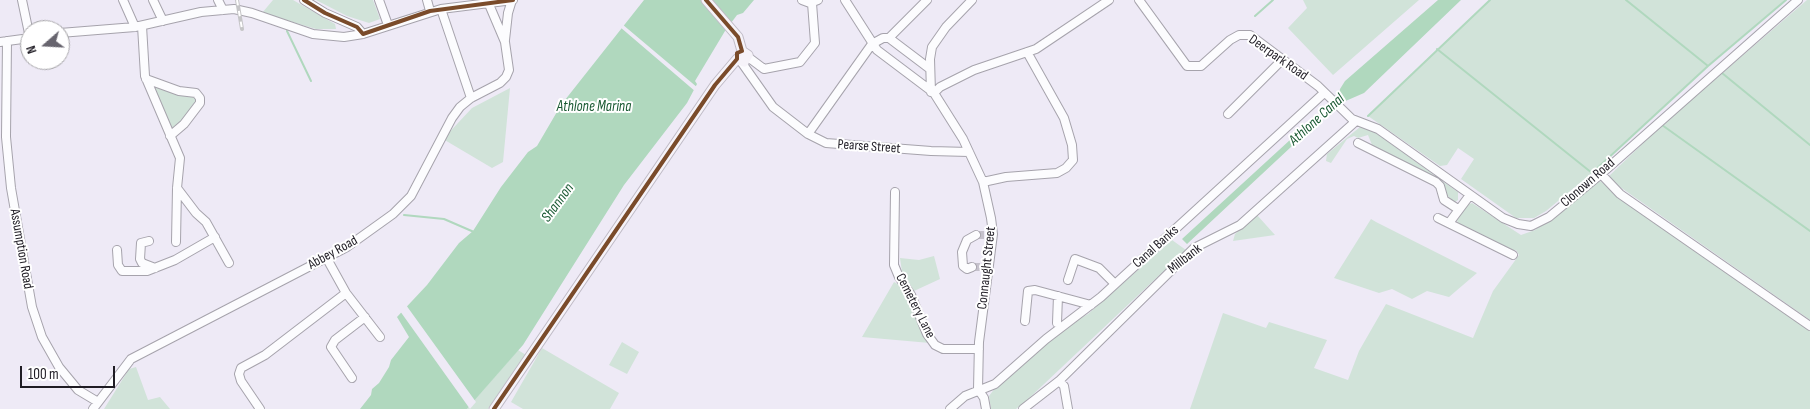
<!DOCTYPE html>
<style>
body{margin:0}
#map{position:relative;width:1810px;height:409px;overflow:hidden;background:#eeeaf6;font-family:"Sofia Sans Condensed",sans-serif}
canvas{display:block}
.north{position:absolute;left:20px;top:20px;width:50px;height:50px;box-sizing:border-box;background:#fff;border:1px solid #a5a4a7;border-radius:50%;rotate:251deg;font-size:14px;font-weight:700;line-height:20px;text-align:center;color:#1f1c24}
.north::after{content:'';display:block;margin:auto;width:18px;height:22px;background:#67646e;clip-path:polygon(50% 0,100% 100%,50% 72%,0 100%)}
.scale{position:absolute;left:20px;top:366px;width:95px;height:22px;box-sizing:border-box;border:2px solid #1f1c24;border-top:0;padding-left:6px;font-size:15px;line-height:18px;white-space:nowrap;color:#1f1c24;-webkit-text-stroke:4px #fff;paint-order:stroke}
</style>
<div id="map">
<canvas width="1810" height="409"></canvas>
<div class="north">N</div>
<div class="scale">100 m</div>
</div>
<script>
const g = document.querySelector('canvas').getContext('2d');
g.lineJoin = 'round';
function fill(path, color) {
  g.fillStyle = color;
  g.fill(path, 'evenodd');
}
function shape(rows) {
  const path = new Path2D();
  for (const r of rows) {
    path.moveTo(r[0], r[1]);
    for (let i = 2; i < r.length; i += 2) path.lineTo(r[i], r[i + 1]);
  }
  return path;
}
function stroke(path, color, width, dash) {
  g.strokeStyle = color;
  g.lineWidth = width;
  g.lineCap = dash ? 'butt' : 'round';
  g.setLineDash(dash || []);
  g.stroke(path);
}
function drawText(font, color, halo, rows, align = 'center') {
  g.font = font + ' "Sofia Sans Condensed",sans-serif';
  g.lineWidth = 4;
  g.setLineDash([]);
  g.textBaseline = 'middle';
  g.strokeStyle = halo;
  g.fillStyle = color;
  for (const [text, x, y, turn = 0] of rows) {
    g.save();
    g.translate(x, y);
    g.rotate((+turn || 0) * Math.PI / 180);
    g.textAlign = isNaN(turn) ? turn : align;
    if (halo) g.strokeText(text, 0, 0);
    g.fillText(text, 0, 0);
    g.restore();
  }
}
fill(shape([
 [273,0,293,0,335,24,336,29,316,29,262,13],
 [316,0,373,0,380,19,369,23,347,16],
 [1303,0,1419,0,1333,75,1288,28,1307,8],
 [1490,0,1786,0,1708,66,1592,173,1546,211,1534,218,1516,218,1461,179,1474,159,1458,148,1447,165,1440,166,1368,116],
 [1807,0,1810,0,1810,320,1620,187,1609,176,1662,125],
 [153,85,193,95,197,100,197,104,175,128,171,128],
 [510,88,503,162,492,168,443,139,472,108],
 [1360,127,1372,130,1445,183,1458,192,1458,200,1455,202,1446,195,1435,177,1372,145,1368,135,1358,138,1354,136,1347,139,1331,163,1326,161,1327,154],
 [1600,181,1810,330,1810,409,1190,409,1223,313,1266,328,1269,322,1327,340,1314,368,1348,380,1359,351,1386,304,1473,338,1493,291,1519,255,1516,250,1512,251,1458,224,1457,220,1467,205,1472,203,1521,235,1535,230],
 [1257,215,1275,235,1233,241,1235,234],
 [1371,219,1376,222,1477,273,1449,297,1427,291,1412,299,1392,289,1379,293,1334,278],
 [1172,240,1186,250,1025,402,1016,409,991,409,989,396,998,384,1070,324,1088,314],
 [934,256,940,279,914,291,902,272,900,258,919,260],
 [894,282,905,288,930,343,862,337],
 [622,342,639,352,627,374,609,365],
 [542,348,619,393,610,409,523,409,511,402],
 [518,350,526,355,488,409,467,409],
 [136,367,148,400,160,397,170,409,104,409,129,369]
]), '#d1e3d9');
fill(shape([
 [644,0,754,0,743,13,737,15,725,31,695,81,697,84,687,103,624,185,523,345,467,409,360,409,371,395,372,389,379,383,389,367,391,360,409,337,397,317,427,285,459,243,473,231,501,187,528,152,537,146,561,105],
 [1438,0,1461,0,1364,93,1341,103,1338,100,1340,89,1345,81],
 [1333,103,1336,105,1187,244,1182,239,1327,106]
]), '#b0d8be');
fill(shape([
 [622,24,698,88,696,92,620,27],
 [406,305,476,402,470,409,400,311]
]), '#eeeaf6');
stroke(shape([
 [1626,0,1708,66],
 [1255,16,1273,0],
 [287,31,311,81],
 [1437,49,1592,173,1708,66,1786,0],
 [1722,73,1810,145],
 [1368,116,1490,0],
 [1662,125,1810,231],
 [404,215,444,219,474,232]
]), '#b0d8be', 2);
stroke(shape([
 [976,235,985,235],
 [972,267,984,267]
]), '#c5c1cc', 8, [8, 4]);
const minor = shape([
 [22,0,30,38],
 [123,0,135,27],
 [153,0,163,21],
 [218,0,223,10],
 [304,0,325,13,357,27,363,34],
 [379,0,388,25],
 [427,0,430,11],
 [802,0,810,3,818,0],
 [845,0,877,50,934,93,963,139,983,182,991,218,993,234,979,342,978,389],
 [1139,0,1187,66,1201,66,1230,40,1239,35,1250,35,1318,86,1352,119,1378,129,1503,218,1518,224,1531,226,1549,217,1601,174,1798,0],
 [441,9,471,98],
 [142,26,145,76,180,158,177,188,176,242],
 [60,33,135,27,201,12,234,9,252,13,313,34,344,37,363,34,441,9,513,0],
 [889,38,927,0],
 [505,40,508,13,512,0],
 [7,41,6,137,11,188,32,307,42,337,59,367,78,390,98,402],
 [0,42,30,38],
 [872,44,883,38,889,38,930,69],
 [748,57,764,69,800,62,815,43,812,3],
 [742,63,773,107,808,134,826,143,931,151,969,152],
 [146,79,179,91,196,93,200,98,200,103,184,124,170,136],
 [931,92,930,59,932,47,946,27,972,0],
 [934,93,940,87,974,70,1036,49,1109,0],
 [1228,114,1282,60],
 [808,134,872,44],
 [1358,143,1436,182,1440,186,1444,200,1458,209],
 [1601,174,1620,194,1810,326],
 [983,182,1006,177,1057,173,1066,168,1073,160,1072,145,1064,118,1027,52],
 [177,188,196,213,206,222,229,263],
 [895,192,894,265,899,277,911,295,927,334,935,345,943,349,979,349],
 [1438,218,1513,255],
 [1449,223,1470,195],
 [149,241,141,243,140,259,142,263,155,268],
 [117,250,118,265,122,271,147,271,175,260,215,237],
 [326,257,346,293,380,337],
 [972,267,967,269,963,266,962,252,967,240,976,235],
 [1068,280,1075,259,1099,268,1115,284],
 [1025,321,1028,291,1035,290,1091,305],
 [1057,323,1058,296],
 [352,378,331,347,335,340,365,317],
 [1059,381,1064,386,1068,409],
 [978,389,984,398,986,409],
 [93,409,131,359,347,247,393,214,411,196,452,118,460,107,471,98,500,83,506,77,509,70,505,42,488,2],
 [260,409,241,381,239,374,241,368,265,355,346,293],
 [950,409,965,396,995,384,1046,339,1101,297,1324,93],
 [1023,409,1059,381,1194,248,1240,225,1356,121]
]);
const major = shape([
 [706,0,738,37,742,51,748,55,744,62,737,59],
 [494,409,715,85,737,59]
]);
stroke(minor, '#a6a3ac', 10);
stroke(major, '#c0bcc7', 11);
stroke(minor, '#fcfcfe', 8);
stroke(major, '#f6f3f9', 9);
const rail = shape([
 [237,0,242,29]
]);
stroke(rail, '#c5c5c7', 4);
stroke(rail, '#fff', 2, [5.5]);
stroke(shape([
 [304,0,325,13,357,27,363,34,430,11,513,0],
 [494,409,715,85,737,59,737,53,742,51,738,37,706,0]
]), '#7a4b2a', 4);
drawText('14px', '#1f1c24', '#fff', [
 ["Deerpark Road",1278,58,35],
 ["Pearse Street",869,147,4],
 ["Clonown Road",1588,183,-41],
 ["Canal Banks",1156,247,-42],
 ["Assumption Road",21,249,80],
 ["Abbey Road",333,253,-29],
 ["Millbank",1185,259,-38],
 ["Connaught Street",987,268,-84],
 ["Cemetery Lane",915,306,63]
]);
drawText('italic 15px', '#185831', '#fff', [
 ["Athlone Marina",594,107],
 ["Athlone Canal",1317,120,-42],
 ["Shannon",558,203,-54]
]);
</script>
